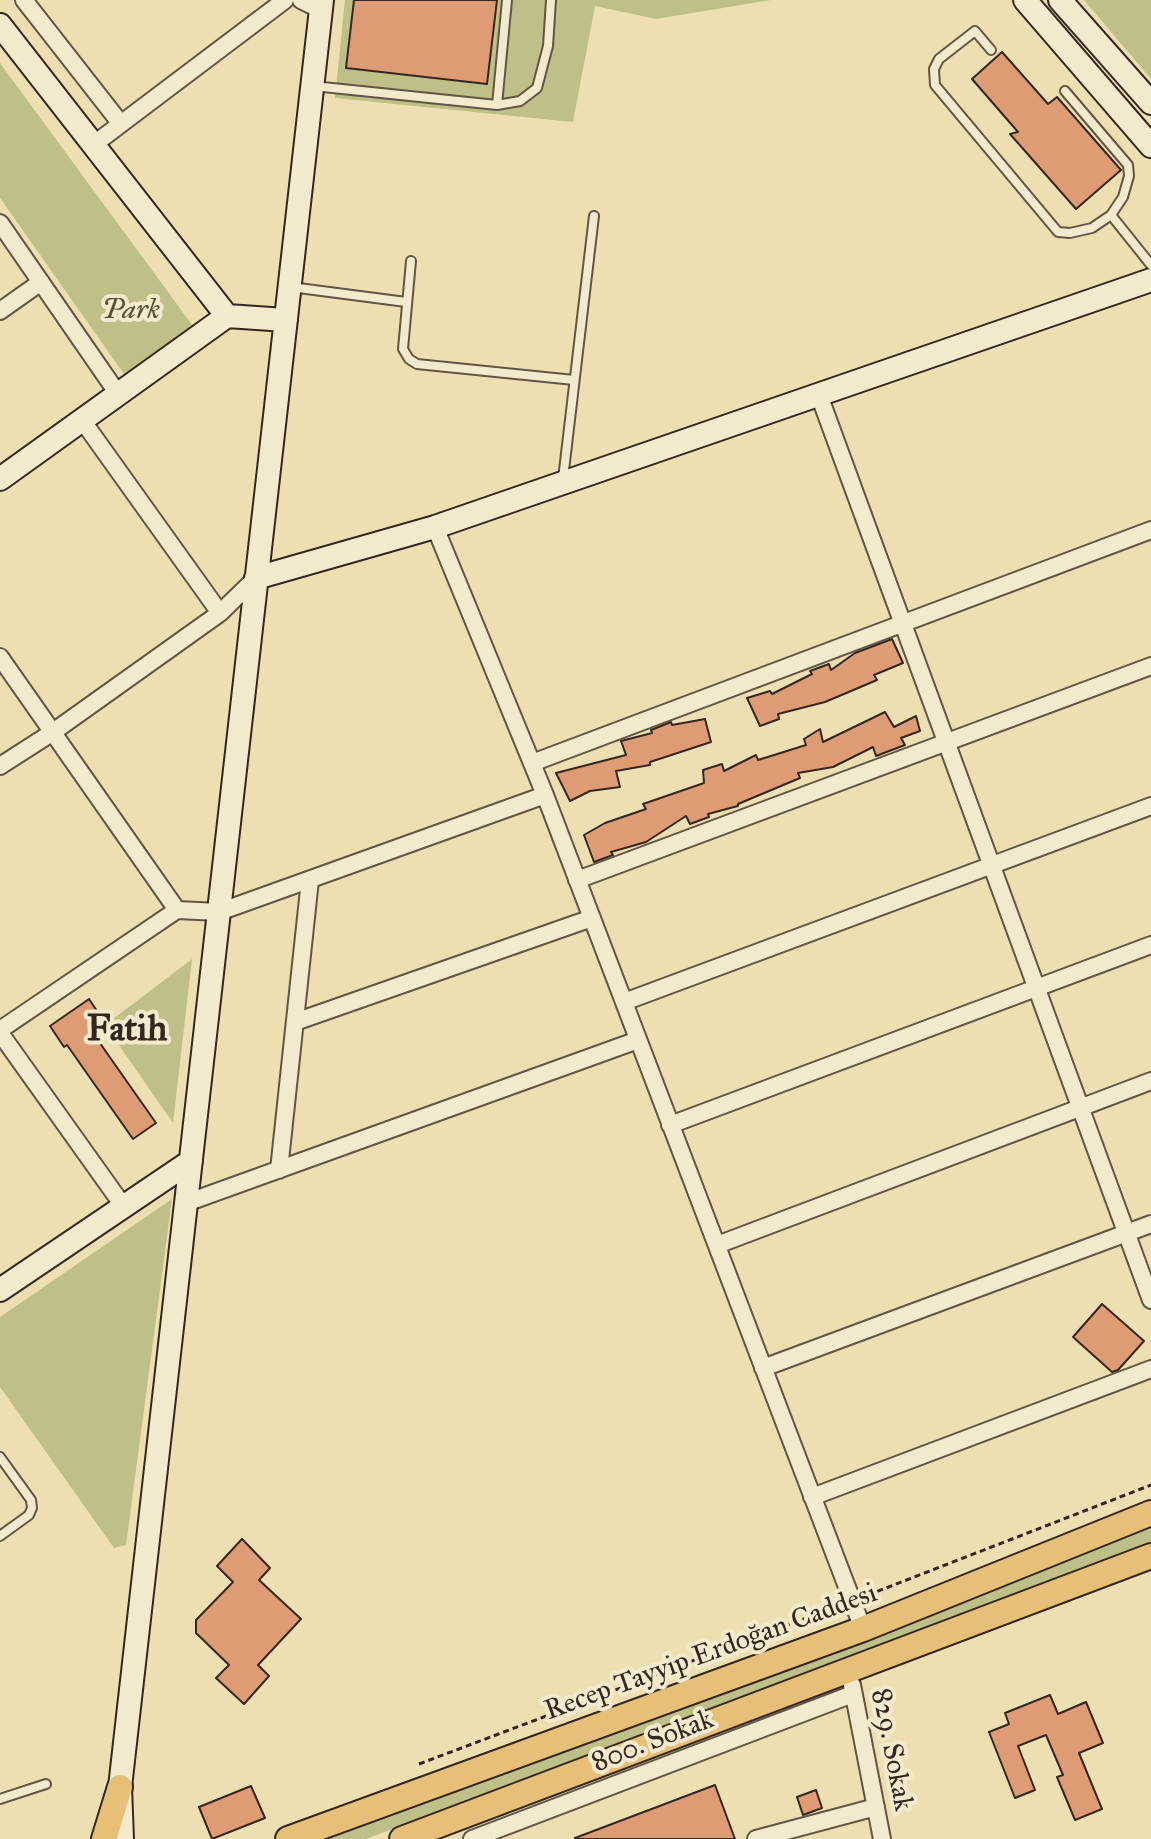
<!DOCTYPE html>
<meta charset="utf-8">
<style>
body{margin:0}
canvas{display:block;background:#eddfb2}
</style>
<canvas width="1151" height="1839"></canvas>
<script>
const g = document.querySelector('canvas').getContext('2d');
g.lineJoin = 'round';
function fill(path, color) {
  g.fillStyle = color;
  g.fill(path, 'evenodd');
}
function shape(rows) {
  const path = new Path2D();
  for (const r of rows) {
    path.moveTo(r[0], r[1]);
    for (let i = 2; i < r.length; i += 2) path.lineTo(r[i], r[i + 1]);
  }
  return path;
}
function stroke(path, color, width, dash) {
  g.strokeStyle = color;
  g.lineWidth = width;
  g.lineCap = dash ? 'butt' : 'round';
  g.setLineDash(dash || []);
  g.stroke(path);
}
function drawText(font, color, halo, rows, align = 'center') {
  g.font = font + ' "IM FELL Great Primer",serif';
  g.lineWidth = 8;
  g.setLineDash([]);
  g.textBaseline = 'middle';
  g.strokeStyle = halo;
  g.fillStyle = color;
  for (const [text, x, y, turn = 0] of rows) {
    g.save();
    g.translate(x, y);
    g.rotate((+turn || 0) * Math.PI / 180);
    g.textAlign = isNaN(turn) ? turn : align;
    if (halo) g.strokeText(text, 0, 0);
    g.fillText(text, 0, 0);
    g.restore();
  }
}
fill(shape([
 [345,0,771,0,656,19,595,6,573,122,335,98],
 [1084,0,1151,0,1151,79],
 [0,63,193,326,124,374,0,198],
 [192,959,173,1123,105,1025],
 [172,1199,126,1545,114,1548,0,1387,0,1317],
 [1151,1527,1151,1542,1014,1597,366,1839,325,1839,1008,1584]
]), '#bfc087');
const building = shape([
 [354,0,497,0,487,84,346,68,354,0],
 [1002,52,1048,104,1057,97,1121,170,1076,209,1010,134,1018,132,972,79,1002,52],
 [892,639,903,663,874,675,877,680,825,702,778,714,779,719,760,726,747,698,770,691,772,694,812,674,810,671,829,664,831,670,855,653,892,639],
 [885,712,894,727,916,716,920,731,901,738,905,745,876,756,873,747,833,767,798,773,800,778,738,804,738,806,708,814,709,817,690,824,686,816,646,842,611,852,613,855,594,862,584,835,605,823,646,809,643,804,704,783,703,770,722,764,724,771,756,755,758,760,806,745,804,739,820,729,823,742,885,712],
 [705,719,711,742,650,762,650,765,616,771,620,787,590,791,570,801,556,773,626,755,621,741,652,733,651,730,671,722,672,725,705,719],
 [89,999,103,1020,90,1029,156,1123,133,1139,67,1045,64,1047,50,1026,89,999],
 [1102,1304,1144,1341,1118,1370,1112,1372,1073,1337,1102,1304],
 [242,1539,270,1568,259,1580,301,1619,258,1665,269,1676,244,1704,216,1678,229,1665,196,1633,196,1620,233,1582,217,1566,242,1539],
 [1050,1695,1058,1714,1086,1702,1103,1743,1079,1753,1102,1809,1075,1820,1057,1777,1063,1775,1046,1735,1018,1746,1035,1790,1015,1798,989,1732,1009,1724,1005,1713,1050,1695],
 [715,1785,735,1839,575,1839,575,1838,715,1785],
 [251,1786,265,1818,212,1839,199,1807,251,1786],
 [816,1790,822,1808,803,1815,797,1797,816,1790]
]);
fill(building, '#de9c74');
stroke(building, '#35271f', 2);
const lane = shape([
 [991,50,975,31,939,59,934,69,935,85,1058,232,1070,233,1092,228,1111,215,1123,197,1129,176,1128,165,1065,91],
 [313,86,497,105,520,101,537,88,548,46,551,0],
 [497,105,507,0],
 [1111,215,1151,265],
 [411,261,403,349,409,359,417,364,574,380],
 [291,287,406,302],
 [563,479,594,216],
 [0,1457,31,1500,32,1508,29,1515,0,1536],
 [0,1799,46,1784]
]);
const street = shape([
 [24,0,121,124],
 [301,0,321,10],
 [93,145,285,0],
 [0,223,118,394],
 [0,311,41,282],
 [819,395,1151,1300],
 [82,420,220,613],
 [435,527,545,795,863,1629],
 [0,657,177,910,219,912,545,795],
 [532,763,1151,530],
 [0,766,53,732,220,613,256,578],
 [577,880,1151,666],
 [624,1002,1151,806],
 [295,1022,592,918],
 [0,1030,177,910],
 [0,1033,124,1207],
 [670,1125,1151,945],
 [279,1170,310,880],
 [186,1203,638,1040],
 [717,1245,1151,1081],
 [763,1368,1151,1224],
 [812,1497,1151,1369],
 [852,1685,882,1839],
 [472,1839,853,1694],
 [756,1839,876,1807]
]);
const secondary = shape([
 [1025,0,1151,146],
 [1060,0,1151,103],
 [0,25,227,316,286,320],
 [0,479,227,316],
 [256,578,435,527,1151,280],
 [0,1290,191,1161],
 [122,1839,120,1787,322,0]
]);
const primary = shape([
 [104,1839,120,1787],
 [288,1839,863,1629,1151,1513],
 [402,1839,1151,1556]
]);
stroke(lane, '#635544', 12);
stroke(street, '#635544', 20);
stroke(secondary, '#35271f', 26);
stroke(primary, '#35271f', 28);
stroke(shape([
 [868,1595,1151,1485],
 [419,1764,838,1606]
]), '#35271f', 3, [6, 4]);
stroke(lane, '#f3eacd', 8);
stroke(street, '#f3eacd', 16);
stroke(secondary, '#f3eacd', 22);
stroke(primary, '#e6c079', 24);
drawText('italic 28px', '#584d39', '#f3eacd', [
 ["Park",131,311]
]);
drawText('28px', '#35271f', '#f3eacd', [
 ["Recep Tayyip Erdoğan Caddesi",711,1653,-20],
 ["800. Sokak",653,1742,-21],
 ["829. Sokak",891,1750,79]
]);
drawText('bold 36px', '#35271f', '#f3eacd', [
 ["Fatih",127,1031]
]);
</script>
